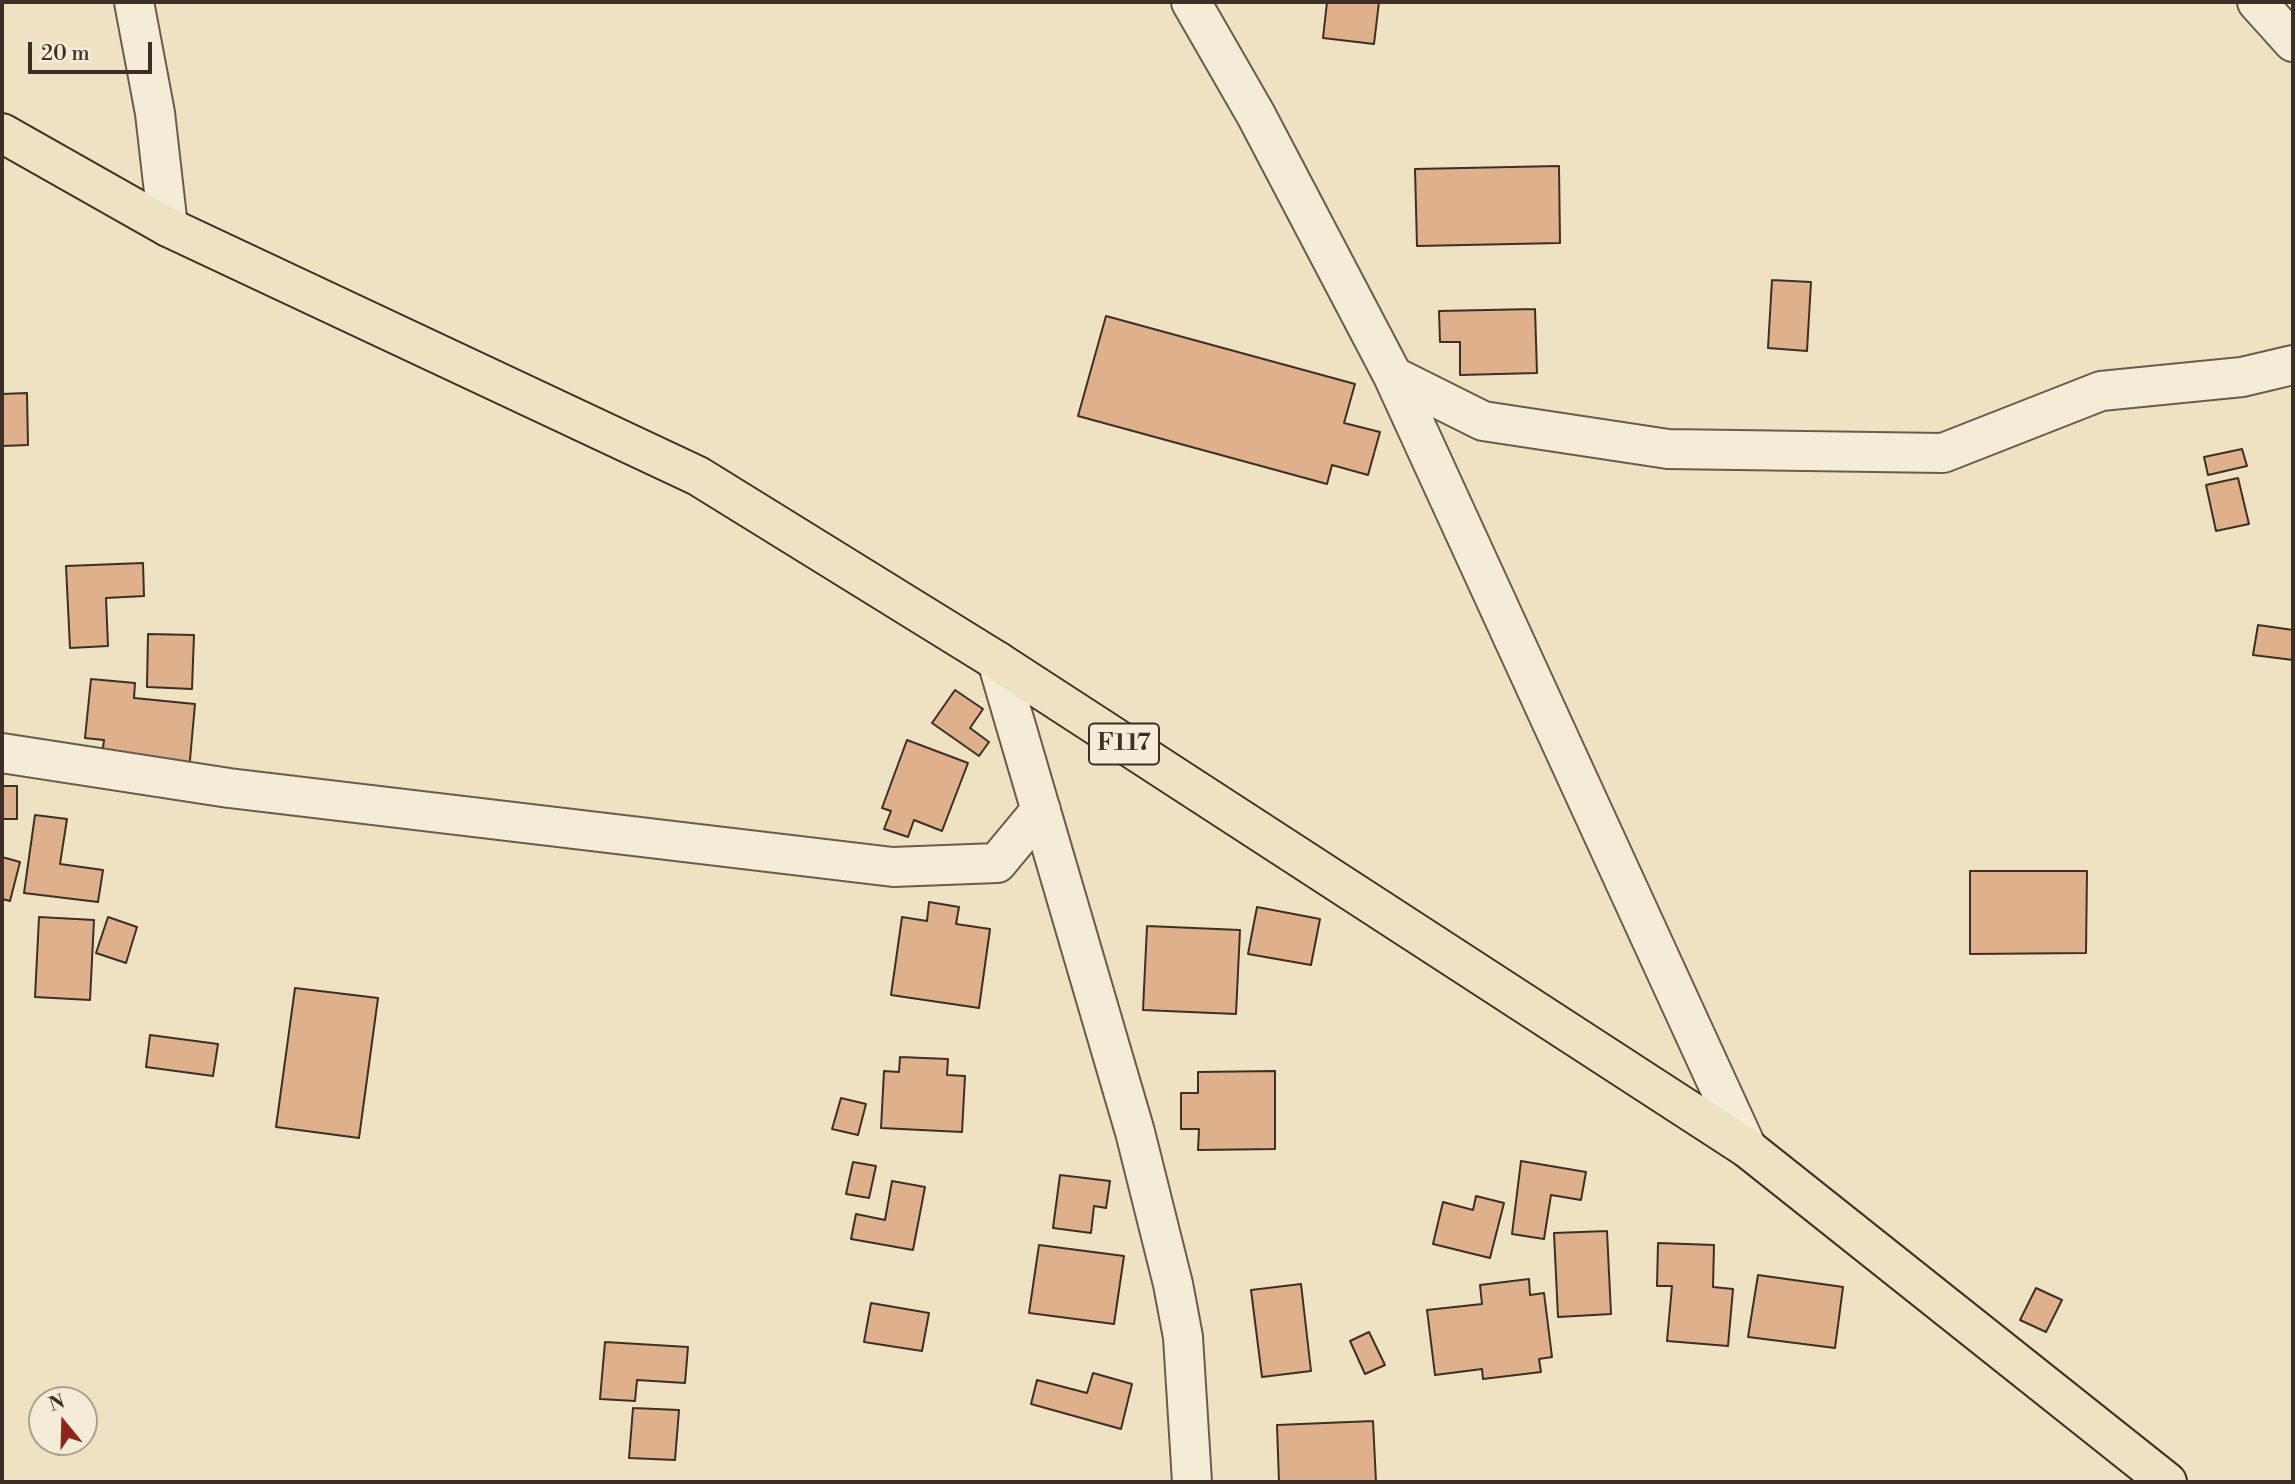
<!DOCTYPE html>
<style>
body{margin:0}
#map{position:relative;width:2295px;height:1484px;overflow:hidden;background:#efe2c2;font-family:"Libre Bodoni",serif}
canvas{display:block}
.frame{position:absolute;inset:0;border:4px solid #3d2e26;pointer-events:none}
.north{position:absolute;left:28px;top:1386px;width:70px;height:70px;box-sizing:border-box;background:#f5ecd7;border:2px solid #aba090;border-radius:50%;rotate:341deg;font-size:19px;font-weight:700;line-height:28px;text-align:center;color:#3d2e26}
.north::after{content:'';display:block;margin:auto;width:24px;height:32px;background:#8f2418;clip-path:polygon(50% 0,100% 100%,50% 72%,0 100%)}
.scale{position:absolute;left:28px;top:42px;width:124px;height:32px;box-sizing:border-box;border:4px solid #3d2e26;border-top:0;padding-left:9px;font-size:21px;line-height:24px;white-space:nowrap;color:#3d2e26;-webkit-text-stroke:5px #f5ecd7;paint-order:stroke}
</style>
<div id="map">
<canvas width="2295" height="1484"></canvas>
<div class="frame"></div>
<div class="north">N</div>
<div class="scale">20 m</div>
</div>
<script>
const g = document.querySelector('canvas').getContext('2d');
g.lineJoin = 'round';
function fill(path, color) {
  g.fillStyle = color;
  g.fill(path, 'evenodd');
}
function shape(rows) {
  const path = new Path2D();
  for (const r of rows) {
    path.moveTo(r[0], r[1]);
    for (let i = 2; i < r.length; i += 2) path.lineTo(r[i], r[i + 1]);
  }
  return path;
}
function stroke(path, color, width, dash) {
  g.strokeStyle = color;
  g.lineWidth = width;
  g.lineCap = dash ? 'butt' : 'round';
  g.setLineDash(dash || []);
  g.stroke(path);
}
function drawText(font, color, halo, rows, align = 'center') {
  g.font = font + ' "Libre Bodoni",serif';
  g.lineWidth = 5;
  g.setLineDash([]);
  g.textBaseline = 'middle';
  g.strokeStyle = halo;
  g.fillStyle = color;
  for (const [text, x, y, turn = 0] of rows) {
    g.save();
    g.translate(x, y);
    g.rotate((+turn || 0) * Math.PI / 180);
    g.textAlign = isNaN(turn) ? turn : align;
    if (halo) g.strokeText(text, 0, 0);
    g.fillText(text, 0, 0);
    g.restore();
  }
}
const building = shape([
 [1327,2,1379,2,1374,44,1323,38,1327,2],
 [1559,166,1560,243,1417,246,1415,169,1559,166],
 [1772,280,1811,282,1807,351,1768,348,1772,280],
 [1535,309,1537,373,1460,375,1460,342,1440,342,1439,311,1535,309],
 [1106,316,1355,384,1344,423,1380,432,1368,475,1332,465,1327,484,1078,416,1106,316],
 [27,393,28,445,2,446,2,394,27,393],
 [2242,449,2247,466,2208,475,2204,457,2242,449],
 [2238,478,2249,524,2216,531,2206,485,2238,478],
 [143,563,144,596,106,598,108,646,70,648,66,566,143,563],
 [2258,625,2293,630,2293,660,2253,655,2258,625],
 [148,634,194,635,192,689,147,687,148,634],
 [91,679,135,683,134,698,195,704,189,771,101,763,104,740,85,738,91,679],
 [955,690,983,709,970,728,989,742,979,756,932,723,955,690],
 [907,740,968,763,942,831,914,820,908,837,884,829,891,811,882,808,907,740],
 [2,786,17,786,17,819,2,819,2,786],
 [35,815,67,819,60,864,103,870,98,902,24,893,35,815],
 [2,857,20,862,10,901,2,899,2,857],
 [1970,871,2087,871,2086,953,1970,954,1970,871],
 [929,902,959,907,956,924,990,929,979,1008,891,995,902,917,927,921,929,902],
 [1257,907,1320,919,1311,965,1248,954,1257,907],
 [39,917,94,920,90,1000,35,997,39,917],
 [108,917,137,927,126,963,96,953,108,917],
 [1147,926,1240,930,1236,1014,1143,1010,1147,926],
 [295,988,378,998,359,1138,276,1127,295,988],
 [150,1035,218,1044,213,1076,146,1067,150,1035],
 [900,1057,948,1059,947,1075,965,1076,962,1132,881,1128,884,1071,899,1072,900,1057],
 [1275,1071,1275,1149,1198,1150,1199,1129,1181,1129,1181,1093,1198,1093,1198,1072,1275,1071],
 [841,1098,866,1104,858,1135,832,1129,841,1098],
 [1521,1161,1586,1172,1581,1200,1551,1195,1544,1239,1512,1234,1521,1161],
 [853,1162,876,1166,869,1198,846,1194,853,1162],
 [1060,1175,1110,1181,1106,1208,1094,1206,1091,1233,1053,1228,1060,1175],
 [892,1181,925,1187,913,1250,851,1239,856,1214,885,1220,892,1181],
 [1476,1196,1504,1203,1490,1258,1433,1244,1443,1202,1473,1210,1476,1196],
 [1607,1231,1611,1314,1558,1317,1554,1233,1607,1231],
 [1658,1243,1714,1245,1713,1287,1733,1289,1728,1346,1667,1341,1672,1286,1657,1286,1658,1243],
 [1039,1245,1124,1256,1114,1324,1029,1313,1039,1245],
 [1758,1275,1843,1287,1835,1348,1748,1337,1758,1275],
 [1529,1279,1530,1295,1544,1293,1552,1357,1539,1359,1541,1372,1483,1379,1482,1369,1435,1375,1427,1310,1482,1304,1480,1285,1529,1279],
 [1301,1284,1311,1371,1262,1377,1251,1290,1301,1284],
 [2036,1288,2062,1300,2046,1332,2020,1320,2036,1288],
 [871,1303,929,1313,922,1351,864,1342,871,1303],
 [1369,1332,1385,1365,1365,1374,1350,1341,1369,1332],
 [605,1342,688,1347,685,1383,637,1380,635,1401,600,1399,605,1342],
 [1093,1373,1132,1384,1121,1429,1031,1404,1037,1380,1087,1393,1093,1373],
 [633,1408,679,1410,675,1460,629,1458,633,1408],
 [1373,1421,1376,1482,1279,1482,1277,1425,1373,1421]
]);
fill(building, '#deb08b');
stroke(building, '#3d2e26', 2);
const minor = shape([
 [134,2,155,113,168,227],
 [1191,2,1256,115,1393,376,1747,1148],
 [2257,2,2293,42],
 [1393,376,1483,421,1668,449,1943,453,2101,391,2242,377,2293,365],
 [997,661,1135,1132,1173,1284,1183,1337,1192,1482],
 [2,753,229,788,893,867,997,863,1041,810]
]);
const major = shape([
 [2,133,168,227,698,476,997,661,1747,1148,2167,1482]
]);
stroke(minor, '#6a5b4d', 42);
stroke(major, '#3d2e26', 42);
stroke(minor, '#f5ecd7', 38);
stroke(major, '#efe2c2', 38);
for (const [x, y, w] of [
 [1124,744,70]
]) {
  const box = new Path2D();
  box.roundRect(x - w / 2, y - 20.5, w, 41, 5);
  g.fillStyle = '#f5ecd7';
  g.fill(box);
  stroke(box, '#3d2e26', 2);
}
drawText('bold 24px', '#3d2e26', null, [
 ["F117",1124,744]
]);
</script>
